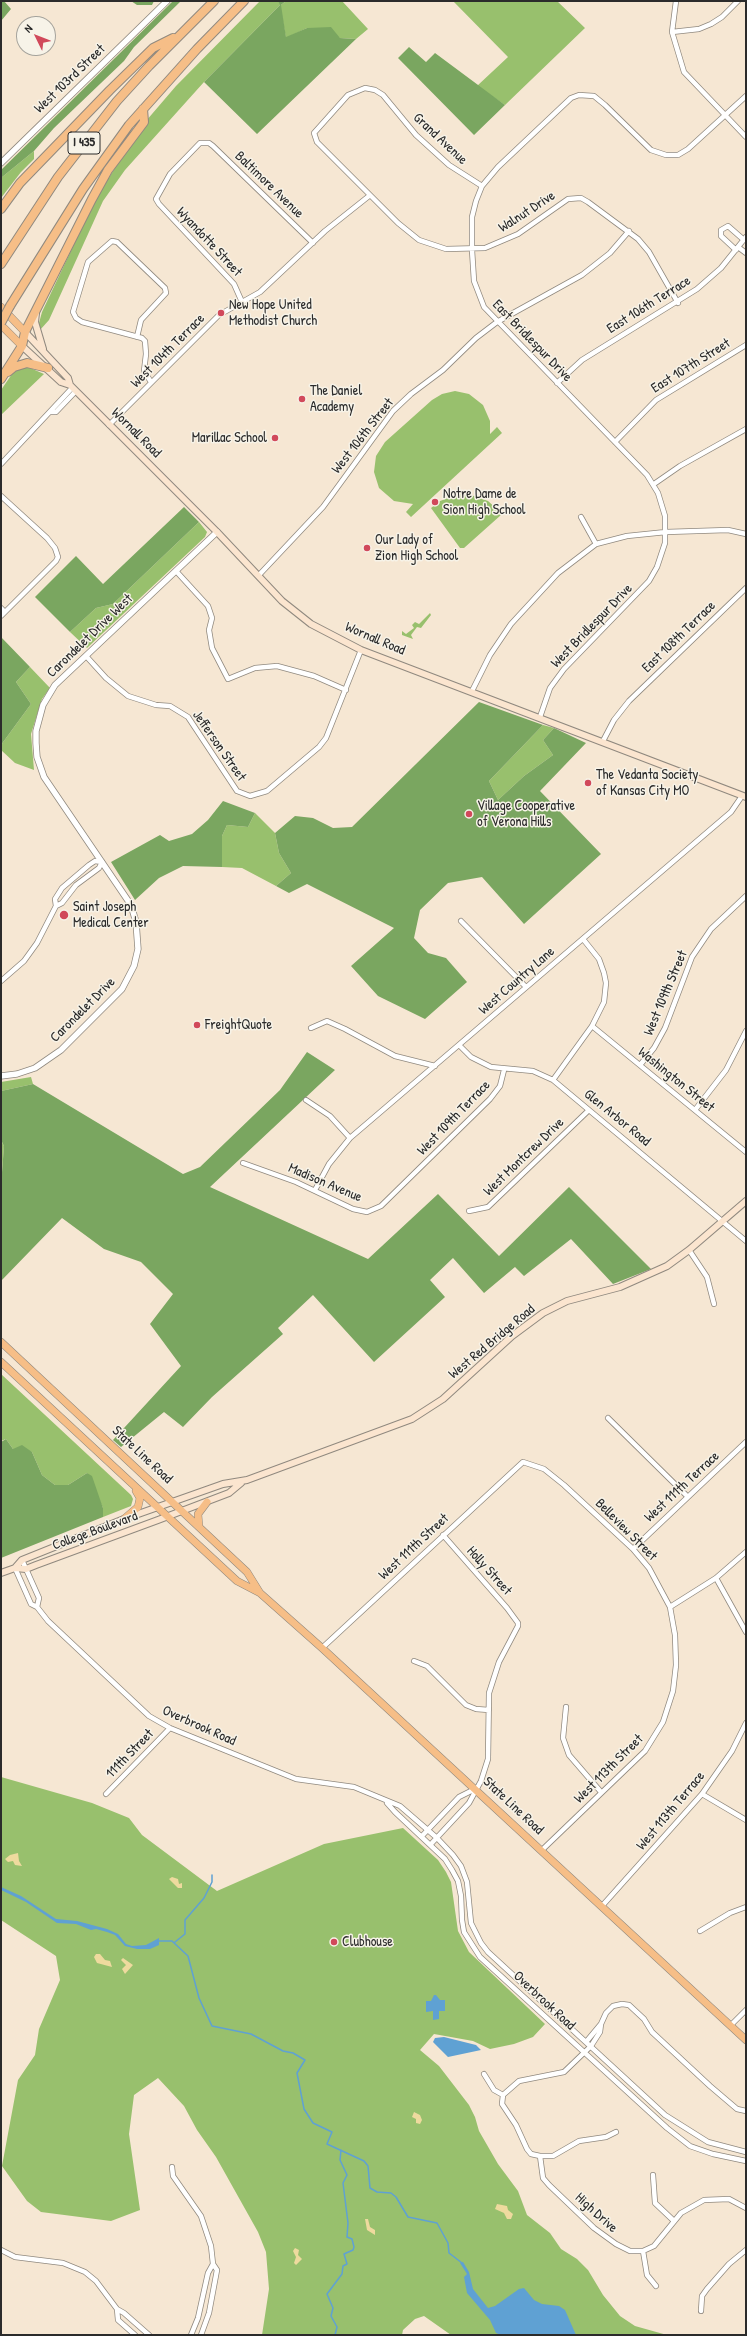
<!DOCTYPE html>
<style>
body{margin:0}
#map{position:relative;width:747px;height:2336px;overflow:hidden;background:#f6e7d3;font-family:"Patrick Hand",sans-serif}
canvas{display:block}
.frame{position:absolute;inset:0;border:2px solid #2b2b2b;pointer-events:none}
.north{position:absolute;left:16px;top:16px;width:40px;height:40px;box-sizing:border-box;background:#f7f3e8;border:1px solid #a5a39c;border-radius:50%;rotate:313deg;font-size:11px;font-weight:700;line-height:16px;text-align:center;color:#2b2b2b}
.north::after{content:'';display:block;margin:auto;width:14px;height:18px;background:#d1495b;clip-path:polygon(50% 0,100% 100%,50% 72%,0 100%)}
</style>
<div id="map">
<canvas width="747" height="2336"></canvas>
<div class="frame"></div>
<div class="north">N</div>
</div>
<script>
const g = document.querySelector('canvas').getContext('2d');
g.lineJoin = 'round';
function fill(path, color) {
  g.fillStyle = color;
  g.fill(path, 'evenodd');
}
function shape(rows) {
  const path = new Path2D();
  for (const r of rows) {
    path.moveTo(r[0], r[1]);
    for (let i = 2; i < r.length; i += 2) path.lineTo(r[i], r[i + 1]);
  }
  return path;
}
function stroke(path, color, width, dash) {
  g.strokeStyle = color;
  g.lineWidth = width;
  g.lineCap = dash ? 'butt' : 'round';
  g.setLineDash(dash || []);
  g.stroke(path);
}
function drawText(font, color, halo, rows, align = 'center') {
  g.font = font + ' "Patrick Hand",sans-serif';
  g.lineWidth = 3;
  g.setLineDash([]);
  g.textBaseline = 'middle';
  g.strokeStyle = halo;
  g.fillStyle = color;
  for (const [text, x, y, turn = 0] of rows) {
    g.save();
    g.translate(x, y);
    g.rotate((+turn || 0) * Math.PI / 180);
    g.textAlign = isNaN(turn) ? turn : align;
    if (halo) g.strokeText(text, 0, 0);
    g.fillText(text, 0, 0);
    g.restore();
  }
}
fill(shape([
 [260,1,278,1,281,5,286,1,342,1,368,29,356,39,340,38,307,28,286,38,280,5,204,82,125,170,103,201,49,320,40,330,39,323,42,312,94,202,121,158,146,121,176,86],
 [453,1,557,1,585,28,505,105,477,86,508,57],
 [34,151,34,159,21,172,1,198,1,178],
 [28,367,44,374,1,415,1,390,12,374,20,368],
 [455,391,469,394,483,405,490,421,490,434,497,427,502,433,411,517,406,512,413,504,394,501,379,488,374,472,376,456,385,442,432,400,442,394],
 [460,494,471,495,488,501,499,511,501,515,464,548,460,548,431,508,440,501],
 [199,522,207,532,205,537,87,648,70,632,96,608,113,604],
 [428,609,431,615,421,628,417,627,411,635,413,639,402,635,402,631,406,634,414,628,412,625,415,622,419,624,430,613],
 [30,667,50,688,42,699,31,734,34,770,15,763,1,750,1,745,31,704,16,682],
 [543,725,554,728,543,740,553,755,524,776,498,800,489,781],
 [255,813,275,833,279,853,291,873,276,886,242,868,222,867,222,836,227,825,248,827],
 [31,1077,33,1084,1,1091,1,1082],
 [1,1140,4,1146,1,1185],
 [1,1374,131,1495,133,1499,131,1506,103,1517,103,1508,87,1473,68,1485,55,1485,42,1475,32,1452,13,1449,6,1439,1,1441],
 [1,1777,92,1803,129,1818,142,1835,217,1891,324,1844,403,1828,438,1860,446,1872,451,1882,458,1931,469,1952,545,2024,533,2037,514,2044,490,2049,473,2041,434,2034,420,2050,439,2066,469,2105,475,2117,479,2131,498,2164,518,2191,527,2215,550,2233,561,2249,577,2259,588,2270,603,2295,620,2316,635,2326,667,2335,451,2335,424,2316,415,2319,403,2330,402,2335,262,2335,269,2289,266,2252,258,2232,216,2157,197,2130,184,2106,158,2078,134,2095,129,2134,140,2210,111,2221,41,2212,27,2201,2,2166,18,2080,35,2055,39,2029,60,1980,56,1956,1,1920]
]), '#98c06d');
fill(shape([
 [1,1,4,1,11,9,1,21],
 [131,1,154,1,152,5,137,5],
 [173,1,181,1,134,47,124,61,54,128,34,151,1,178,1,170],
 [278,1,286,1,281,5,286,37,307,28,331,27,340,38,356,39,257,134,204,82,280,5],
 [409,47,426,62,435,53,505,105,474,135,398,58],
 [184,507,199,522,113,604,96,608,70,632,35,597,76,556,103,584],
 [1,637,30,667,16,682,31,704,1,745],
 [479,702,543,725,489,781,498,800,524,776,553,755,543,740,554,728,586,743,540,791,601,854,524,924,482,877,448,883,420,910,414,938,428,953,446,958,467,982,425,1019,378,996,351,966,394,928,307,884,289,893,276,886,291,873,279,853,275,833,295,816,313,818,333,828,352,827],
 [223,801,255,813,248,827,227,825,222,836,222,867,183,866,159,878,135,900,111,862,160,835,169,841,192,834,208,820],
 [307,1052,335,1070,210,1187,368,1259,438,1194,499,1256,569,1187,651,1269,613,1284,571,1239,524,1276,515,1267,484,1293,453,1258,430,1280,445,1297,374,1362,313,1295,278,1328,283,1334,212,1397,183,1427,164,1412,121,1447,113,1440,181,1366,150,1324,173,1294,141,1262,104,1249,62,1218,1,1281,1,1185,4,1146,1,1140,1,1091,33,1084,183,1174,200,1167,280,1090],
 [6,1439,13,1449,22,1445,32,1452,42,1475,55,1485,68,1485,87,1473,92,1476,103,1508,103,1517,1,1558,1,1442]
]), '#7aa660');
fill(shape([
 [18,1853,19,1861,22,1866,15,1865,13,1861,8,1862,5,1859,10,1855],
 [172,1877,178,1879,179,1884,182,1883,182,1888,178,1888,169,1879],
 [96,1954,100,1954,105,1960,110,1961,112,1967,97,1963,94,1957],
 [123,1958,133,1965,125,1974,122,1969,126,1965,121,1960],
 [414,2112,420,2115,422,2120,420,2124,416,2123,416,2119,412,2117],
 [497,2204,507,2206,508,2210,513,2214,511,2219,507,2219,504,2213,495,2209],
 [365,2219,368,2219,370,2227,375,2230,375,2235,367,2230],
 [295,2248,299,2250,298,2255,302,2259,296,2265,294,2263,296,2257,293,2251]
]), '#eeda9e');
fill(shape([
 [1,1887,21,1896,56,1919,77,1921,107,1929,118,1934,126,1944,132,1946,146,1945,159,1938,159,1945,150,1949,137,1949,125,1946,115,1935,107,1932,96,1929,91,1930,76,1924,57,1923,26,1902,1,1890],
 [434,1995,436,1995,440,2000,445,2000,445,2011,439,2011,439,2019,433,2020,433,2011,426,2012,426,2001,431,2001],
 [444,2037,476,2045,481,2050,448,2057,433,2042,435,2038],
 [463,2262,469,2272,473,2289,488,2308,495,2306,519,2289,524,2288,534,2300,542,2304,559,2306,565,2310,576,2335,501,2335,496,2333,490,2320,467,2293,464,2277,467,2274,460,2263]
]), '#5fa1d3');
stroke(shape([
 [158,1941,172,1941,188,1956,199,1998,212,2026,251,2034,283,2051,293,2053,305,2060,297,2073,304,2109,313,2123,332,2132,327,2144,364,2161,368,2166,370,2188,377,2192,391,2193,396,2197,408,2217,437,2223,448,2243,449,2253,462,2263],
 [175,1942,185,1934,185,1920,204,1898,212,1882,212,1875],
 [335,2335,337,2327,331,2316,333,2308,327,2294,342,2274,343,2266,347,2264,344,2254,353,2250,354,2247,352,2239,347,2237,348,2223,343,2183,347,2175,340,2160,341,2150]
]), '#5fa1d3', 1.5);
const minor = shape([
 [676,1,672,32,684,72,746,137],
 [672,32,699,29,711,24,722,17,738,1],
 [482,186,449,165,416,135,383,95,375,90,365,88,348,95,314,133,317,142,398,223,419,240,446,249,485,248,518,234,568,199,581,198,588,202,638,239,649,252,678,303],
 [738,247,746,253],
 [736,250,721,236,721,230,728,226,744,240],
 [242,302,234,284,159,204,156,199,170,174,200,143,209,143,213,146,313,243],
 [137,337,141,320,166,293,165,288,117,242,112,241,88,262,73,312,76,318,82,322,142,338,145,341,146,354,144,371,151,382],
 [557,383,582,360,697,289,721,268,746,237],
 [51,412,56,412,76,391],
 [109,425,219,315,260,292,325,231,369,196],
 [615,442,656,400,746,345],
 [1,464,72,388],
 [654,484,680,466,746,429],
 [1,496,47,538,55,548,58,557,56,561,5,612],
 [581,517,596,544],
 [176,571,208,606,212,618,209,630,212,648,228,679,255,668,277,666,314,676,346,690],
 [259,575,323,507,393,411,411,394,443,370,476,338,497,322,582,275,610,253,629,231],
 [1,608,5,612,1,616],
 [86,656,106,678,128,696,156,705,170,706,188,717,237,791,250,796,267,791,319,747,326,738,361,650],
 [472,691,490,655,511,624,558,573,596,544,627,536,666,532,728,530,746,534],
 [540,717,550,688,564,669,649,581,657,567,665,543,665,516,658,493,647,475,484,307,474,281,472,250,472,217,476,201,482,186,498,167,571,98,579,95,594,96,605,105,651,150,666,155,678,155,688,149,746,96],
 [603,741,614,720,629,701,746,588],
 [461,921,526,987],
 [1,981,24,961,37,943,56,906,55,899,62,888,89,865,95,861,102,862,99,868,76,885,62,903,56,906],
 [592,1026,746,1152],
 [311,1028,327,1021,345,1029,395,1056,435,1066],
 [459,1045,471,1057,491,1067,533,1071,553,1080,746,1241],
 [640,1065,654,1048,665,1028,692,957,711,929,746,896],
 [553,1080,592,1026,604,1002,606,983,604,973,599,959,583,939],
 [306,1100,330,1116,350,1138],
 [695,1110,726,1070,746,1031],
 [243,1163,296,1182,353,1209,367,1212,381,1206,490,1099,500,1086,504,1070],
 [315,1190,329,1164,350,1138,731,812,742,796],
 [469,1211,488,1207,589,1110],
 [689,1250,707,1277,714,1304],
 [608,1418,687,1496],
 [633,1549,746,1442],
 [22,1560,39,1598,37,1607],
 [15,1568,31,1604,37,1607,48,1621,149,1716,170,1728,296,1779,354,1787,400,1806,437,1838,453,1855,461,1866,467,1882,471,1923,481,1943,488,1952,665,2115,708,2142,746,2152],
 [716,1578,746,1632],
 [670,1607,716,1578,746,1552],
 [322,1648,523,1462,544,1469,564,1485,633,1549,649,1568,670,1607,675,1635,676,1665,673,1691,663,1722,645,1751,542,1850],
 [414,1661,427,1666,466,1705,476,1709,489,1710],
 [566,1707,563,1738,569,1755,601,1792],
 [106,1794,170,1728],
 [702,1794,746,1820],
 [387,1803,395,1812,445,1859,452,1870,458,1881,461,1896,462,1920,464,1932,480,1957,667,2128,690,2146,713,2154,746,2161],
 [422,1836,459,1797,475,1789],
 [431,1844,469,1803,481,1781,488,1759,489,1693,499,1662,518,1626,518,1623,507,1608,443,1535],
 [602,1906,702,1794,732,1751,746,1723],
 [700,1931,730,1913,746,1907],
 [601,2024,606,2013,613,2006,622,2004,629,2005,644,2019,652,2032,710,2086,737,2109,746,2111],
 [730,2026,746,2010],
 [586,2042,601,2024,600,2032,591,2046,564,2072,519,2081,503,2095,502,2104,516,2125,527,2149,531,2154,540,2156,553,2156,579,2141,606,2137,616,2132],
 [484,2074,494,2090,503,2095],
 [540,2156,543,2178,549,2185,594,2228,616,2244,630,2251,643,2251,654,2246,681,2213,704,2200,729,2199,746,2208],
 [172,2167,173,2176,201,2216,211,2246,213,2264,217,2270,209,2313,201,2335],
 [653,2175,655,2203,674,2221],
 [1,2250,15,2257,63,2263,85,2272,96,2281,117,2309,118,2320,135,2335],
 [643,2251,647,2275,656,2286],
 [117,2309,124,2313,149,2335],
 [701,2311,702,2296,707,2289,729,2264,746,2250],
 [191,2335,198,2318,208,2273,213,2264]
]);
const tertiary = shape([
 [1,163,167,1],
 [1,1076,17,1074,35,1068,61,1050,122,989,134,966,138,949,136,922,131,905,44,777,37,757,36,743,36,731,43,705,55,685,217,532]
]);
const secondary = shape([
 [36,313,35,322,43,349],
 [25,332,68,378,70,385],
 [22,346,61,382,70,385,217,532,282,601,311,624,361,650,746,797],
 [15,1568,22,1560,124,1519,223,1484,247,1480,412,1419,443,1399,512,1336,543,1313,567,1301,620,1287,667,1266,689,1250,746,1201],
 [1,1573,15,1568,26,1569,36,1565,158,1520,229,1493,241,1483]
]);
const primary = shape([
 [1,307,25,332],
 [1,325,22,346],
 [1,1342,247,1572,260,1593],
 [1,1362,237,1581,260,1593,322,1648,746,2040],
 [124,1519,138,1507,140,1498,136,1491],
 [199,1526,198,1514,207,1502]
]);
const motorway = shape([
 [1,209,20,183,110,90,153,48,173,38],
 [1,264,58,177,117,101,149,66,214,1],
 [10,306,83,189,129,125,197,49,244,1],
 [8,372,14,367,27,363,48,368],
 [1,379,22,346,25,332,92,199,108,170,144,122,143,109]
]);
stroke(minor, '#90897f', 6);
stroke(tertiary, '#90897f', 7);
stroke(secondary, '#90897f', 8);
stroke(primary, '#90897f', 8);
stroke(motorway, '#90897f', 10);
stroke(minor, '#fff', 4.5);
stroke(tertiary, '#fff', 5.5);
stroke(secondary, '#fbe5cf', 6);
stroke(primary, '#f6be87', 7);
stroke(motorway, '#f6be87', 8);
const motorwayBridge = shape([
 [1,323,10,306]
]);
stroke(motorwayBridge, '#90897f', 10, []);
stroke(motorwayBridge, '#f6be87', 8);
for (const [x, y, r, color] of [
 [221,313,4,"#d1495b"],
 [302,399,4,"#d1495b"],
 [275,438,4,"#d1495b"],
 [435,502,4,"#d1495b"],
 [367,548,4,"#d1495b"],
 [588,783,4,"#d1495b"],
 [469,814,4,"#d1495b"],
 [64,915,5,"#d1495b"],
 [197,1025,4,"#d1495b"],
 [334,1942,4,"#d1495b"]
]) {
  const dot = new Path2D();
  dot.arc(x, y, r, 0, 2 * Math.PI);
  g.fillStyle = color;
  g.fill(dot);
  stroke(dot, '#f7f3e8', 1.5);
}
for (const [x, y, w] of [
 [84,143,32]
]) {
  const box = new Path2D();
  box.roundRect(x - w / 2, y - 11, w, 22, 3);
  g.fillStyle = '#f7f3e8';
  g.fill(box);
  stroke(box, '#2b2b2b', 1);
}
drawText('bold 13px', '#2b2b2b', null, [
 ["I 435",84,143]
]);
drawText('14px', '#2b2b2b', '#f7f3e8', [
 ["West 103rd Street",70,79,-44],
 ["Grand Avenue",440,139,43],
 ["Baltimore Avenue",269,185,44],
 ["Walnut Drive",527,212,-33],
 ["Wyandotte Street",209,242,47],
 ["East 106th Terrace",649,305,-32],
 ["East Bridlespur Drive",532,341,46],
 ["West 104th Terrace",168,351,-45],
 ["East 107th Street",691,366,-32],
 ["Wornall Road",136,433,45],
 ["West 106th Street",363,436,-52],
 ["West Bridlespur Drive",592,626,-46],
 ["Carondelet Drive West",90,636,-44],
 ["East 108th Terrace",679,637,-44],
 ["Wornall Road",375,639,23],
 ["Jefferson Street",219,746,55],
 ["West Country Lane",517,981,-41],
 ["West 109th Street",666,993,-67],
 ["Carondelet Drive",83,1010,-45],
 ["Washington Street",676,1080,39],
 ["West 109th Terrace",454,1118,-46],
 ["Glen Arbor Road",617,1118,39],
 ["West Montcrew Drive",524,1157,-44],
 ["Madison Avenue",325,1183,23],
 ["West Red Bridge Road",492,1342,-40],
 ["State Line Road",142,1455,43],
 ["West 111th Terrace",682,1487,-43],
 ["Belleview Street",626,1530,45],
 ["College Boulevard",95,1531,-20],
 ["West 111th Street",414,1547,-43],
 ["Holly Street",489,1571,48],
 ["Overbrook Road",199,1726,24],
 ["111th Street",130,1754,-46],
 ["West 113th Street",609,1769,-45],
 ["State Line Road",513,1806,43],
 ["West 113th Terrace",671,1811,-50],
 ["Overbrook Road",544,2001,43],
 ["High Drive",596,2213,42]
]);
drawText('14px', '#2b2b2b', '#f7f3e8', [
 ["New Hope United",229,305],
 ["Methodist Church",229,321],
 ["The Daniel",310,391],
 ["Academy",310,407],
 ["Marillac School",267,438,"right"],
 ["Notre Dame de",443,494],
 ["Sion High School",443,510],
 ["Our Lady of",375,540],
 ["Zion High School",375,556],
 ["The Vedanta Society",596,775],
 ["of Kansas City MO",596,791],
 ["Village Cooperative",477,806],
 ["of Verona Hills",477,822],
 ["Saint Joseph",73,907],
 ["Medical Center",73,923],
 ["FreightQuote",205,1025],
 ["Clubhouse",342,1942]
], 'left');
</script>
